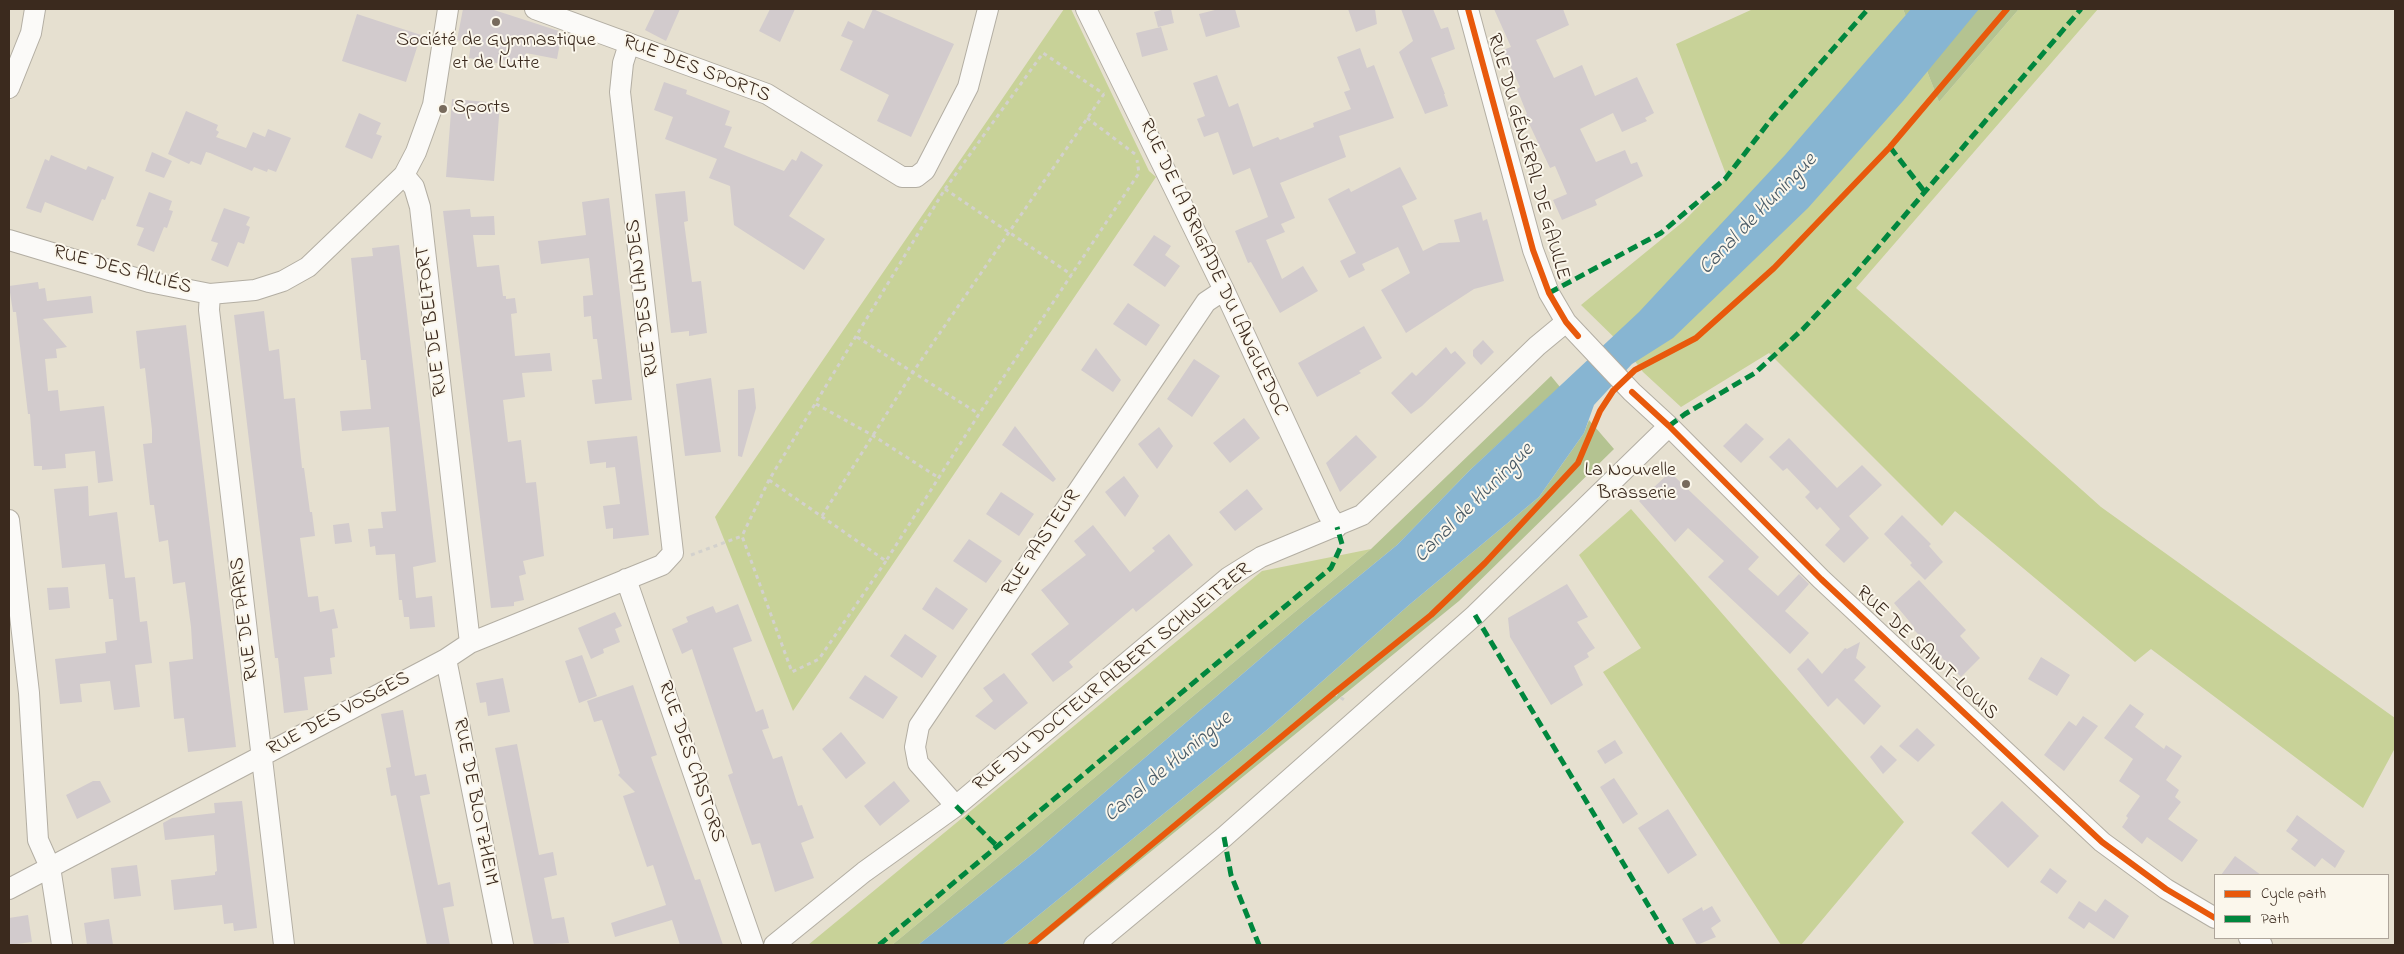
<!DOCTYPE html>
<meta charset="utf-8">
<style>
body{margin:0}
#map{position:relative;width:2404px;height:954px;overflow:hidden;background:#e6e0d0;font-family:"Indie Flower",sans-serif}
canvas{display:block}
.frame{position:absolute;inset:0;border:10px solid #3b2a1e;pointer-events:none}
.legend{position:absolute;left:2214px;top:874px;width:175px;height:65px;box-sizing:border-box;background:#fbf7ec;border:1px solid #aea59a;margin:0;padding:6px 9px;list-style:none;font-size:15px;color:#3b2a1e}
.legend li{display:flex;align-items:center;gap:10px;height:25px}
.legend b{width:25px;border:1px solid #aea59a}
</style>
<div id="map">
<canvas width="2404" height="954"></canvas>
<div class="frame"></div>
<ul class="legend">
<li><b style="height:6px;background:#e8590c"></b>Cycle path</li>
<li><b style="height:6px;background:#00873e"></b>Path</li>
</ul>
</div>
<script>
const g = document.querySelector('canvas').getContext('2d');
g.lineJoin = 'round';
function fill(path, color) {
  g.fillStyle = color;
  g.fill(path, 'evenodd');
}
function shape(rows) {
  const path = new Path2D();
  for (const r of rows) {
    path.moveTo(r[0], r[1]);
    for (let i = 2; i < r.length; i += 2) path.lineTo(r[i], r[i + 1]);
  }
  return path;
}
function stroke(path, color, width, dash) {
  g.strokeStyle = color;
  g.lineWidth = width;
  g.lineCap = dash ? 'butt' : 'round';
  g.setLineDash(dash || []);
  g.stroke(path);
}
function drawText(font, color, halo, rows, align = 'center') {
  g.font = font + ' "Indie Flower",sans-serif';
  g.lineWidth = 4;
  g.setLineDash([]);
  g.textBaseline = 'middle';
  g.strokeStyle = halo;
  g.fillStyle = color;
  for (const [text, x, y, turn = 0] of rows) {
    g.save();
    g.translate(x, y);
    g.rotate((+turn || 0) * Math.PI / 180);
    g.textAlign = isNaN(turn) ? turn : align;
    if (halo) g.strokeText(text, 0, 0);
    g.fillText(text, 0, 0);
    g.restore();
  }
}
fill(shape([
 [1064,9,1071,9,1149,171,1156,177,793,711,715,517],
 [1753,9,1903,9,1939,102,2019,9,2098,9,1856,288,2101,507,2395,718,2395,748,2363,808,2151,649,2135,662,1955,511,1942,526,1769,353,1681,407,1643,372,1625,348,1581,305,1684,221,1727,177,1676,44],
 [1631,509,1904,822,1801,945,1781,945,1603,672,1641,648,1579,555],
 [1371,549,892,945,808,945,1262,571]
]), '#c8d298');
fill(shape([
 [1903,9,2019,9,1939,102],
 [1551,376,1560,387,1470,470,1397,545,1303,622,1035,852,918,945,892,945,1371,549],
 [1589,420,1614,449,1459,601,1036,945,1002,945,1268,729,1409,605,1539,497,1584,433]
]), '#b4c391');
fill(shape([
 [1911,9,1979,9,1903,101,1808,208,1673,338,1632,364,1594,405,1584,433,1539,497,1409,605,1268,729,1002,945,918,945,1035,852,1303,622,1397,545,1470,470,1639,312,1785,155]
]), '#87b5d2');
fill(shape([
 [463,9,491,9,562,32,557,59,526,53,524,65,503,60,502,64,469,58,471,43,457,40],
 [655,9,680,9,666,41,645,30],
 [770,9,795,9,780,42,759,31],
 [873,9,954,44,911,137,877,121,889,95,840,70,853,41,841,36,848,21,864,29],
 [1165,9,1171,9,1174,23,1158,27,1154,12],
 [1219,9,1235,9,1240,27,1206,37,1199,14],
 [1348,9,1375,9,1377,24,1356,32],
 [1401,9,1433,9,1441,29,1448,27,1455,49,1431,58,1445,94,1444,94,1448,106,1425,114,1399,52,1413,41],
 [1494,9,1563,9,1569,25,1536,40,1554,78,1582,65,1595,96,1637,77,1654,113,1645,118,1647,121,1622,132,1613,113,1580,129,1596,162,1625,150,1631,164,1637,162,1643,176,1595,200,1597,205,1562,220,1553,200,1567,194,1555,166,1550,168,1525,115,1527,114,1517,89,1520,87,1503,50,1511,47],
 [357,14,421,35,406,82,342,61],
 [1161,27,1168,50,1142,57,1136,33],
 [1360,48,1367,68,1374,65,1394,118,1339,136,1346,157,1280,183,1295,218,1281,224,1285,232,1266,240,1282,279,1303,266,1318,291,1280,313,1251,262,1248,263,1235,231,1268,217,1250,168,1233,175,1218,132,1204,137,1197,119,1205,116,1193,83,1217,75,1229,107,1238,103,1253,147,1278,137,1280,140,1314,127,1313,123,1351,109,1344,92,1350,90,1337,57],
 [664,82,687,90,686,94,730,111,725,125,732,127,724,147,784,171,792,159,796,161,801,151,823,165,789,216,825,239,804,270,734,225,730,186,709,178,717,159,665,139,673,117,654,110],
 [452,99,500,103,494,181,446,177],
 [186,111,218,125,216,130,219,132,216,137,246,148,253,132,265,137,268,129,291,138,276,172,268,169,267,172,254,167,252,171,210,153,206,152,201,165,191,161,189,164,168,154],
 [359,113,381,123,376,134,382,136,372,159,345,147],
 [152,152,172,161,164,178,145,171],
 [51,155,86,170,88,166,114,177,105,200,102,199,93,221,45,202,41,213,26,208,45,159,49,161],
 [1400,167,1417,199,1402,206,1423,251,1439,243,1460,242,1454,220,1481,212,1483,221,1487,219,1504,281,1474,289,1406,333,1381,290,1410,273,1398,247,1362,264,1365,270,1349,278,1340,261,1356,253,1328,199,1349,188,1351,192],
 [685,191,688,221,684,222,692,282,701,281,707,333,689,336,689,331,671,333,655,194],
 [149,192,172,201,169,210,173,211,167,228,164,227,154,252,137,245,144,228,136,226],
 [609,198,632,400,595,404,592,380,602,379,597,339,593,339,591,316,584,317,583,296,593,295,589,258,541,264,538,241,586,235,582,202],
 [224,208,250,217,246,225,250,227,244,244,238,242,228,267,211,260,218,243,211,241],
 [470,209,471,217,494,216,495,235,473,235,477,267,499,265,503,296,506,296,506,299,515,298,517,313,511,314,515,356,550,353,552,371,522,373,525,397,503,400,508,442,521,440,526,483,536,482,544,556,523,561,526,574,519,576,524,600,514,602,514,606,491,608,443,211],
 [1154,235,1171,246,1165,255,1180,266,1165,287,1133,265],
 [399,245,436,562,413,567,416,598,432,596,435,627,410,629,409,617,404,617,402,600,399,600,395,554,376,555,375,546,370,547,368,529,383,528,381,512,396,511,389,427,342,431,340,411,371,409,366,360,361,360,351,258,373,256,372,248],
 [38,282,39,289,45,288,47,301,91,296,93,313,43,319,67,347,56,349,57,358,45,359,48,391,58,390,60,411,104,406,113,481,98,483,95,451,65,454,66,468,42,470,42,466,34,466,30,414,28,414,16,312,13,312,9,286],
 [1128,303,1160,325,1146,346,1113,324],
 [264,311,269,351,279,349,284,399,295,398,302,468,304,468,310,512,312,512,315,536,300,538,308,597,318,596,320,612,334,609,338,628,332,629,335,657,330,658,332,674,304,677,308,710,284,713,278,658,275,658,234,315],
 [186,325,236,747,188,752,184,718,174,719,169,662,193,659,191,627,185,582,173,584,168,540,159,542,154,505,150,505,143,444,152,443,152,430,145,368,140,369,136,331],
 [1364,326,1382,358,1359,371,1361,373,1317,397,1298,363],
 [1483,340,1494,352,1481,365,1473,356,1473,350],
 [1446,347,1451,354,1455,351,1466,363,1422,406,1411,414,1391,393,1412,372,1416,376],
 [1096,348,1121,380,1113,392,1081,370],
 [1194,359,1220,376,1192,417,1167,399],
 [711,378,721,452,685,456,676,384],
 [754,388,756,408,742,457,738,456,738,390],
 [1244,418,1260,438,1230,463,1213,443],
 [1746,423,1764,439,1741,463,1723,446],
 [1015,426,1056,479,1053,482,1002,445],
 [1159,427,1173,446,1157,469,1138,444],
 [1356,435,1377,457,1340,492,1326,463],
 [637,436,649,535,613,539,613,528,606,529,603,506,620,504,615,467,606,468,606,462,590,464,587,441],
 [1789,438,1837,488,1862,465,1882,485,1849,516,1869,538,1844,563,1825,545,1840,529,1820,507,1817,510,1805,497,1810,492,1787,468,1783,471,1769,457],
 [1124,476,1139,496,1125,517,1105,492],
 [1666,476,1674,476,1759,557,1748,569,1778,596,1799,574,1809,584,1785,611,1809,633,1790,654,1708,577,1724,561,1688,528,1675,542,1639,501],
 [88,486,89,516,117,512,125,578,135,577,140,622,147,621,152,663,135,665,140,707,114,710,110,681,80,684,82,702,60,704,55,659,106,653,105,642,117,640,113,599,109,599,105,564,62,568,54,489],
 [1247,489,1263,509,1235,531,1219,512],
 [1001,492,1034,514,1019,536,986,514],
 [1902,515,1931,544,1929,546,1943,562,1925,580,1910,565,1912,563,1884,534],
 [349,523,352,542,335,544,333,525],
 [1093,525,1130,572,1155,551,1152,548,1169,534,1193,565,1136,612,1133,608,1069,662,1073,667,1053,682,1031,654,1069,624,1041,590,1086,555,1074,541],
 [969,539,1002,561,986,583,953,561],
 [1919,580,1966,630,1960,636,1980,658,1961,677,1913,629,1914,627,1894,603],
 [1567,584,1588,617,1577,622,1595,648,1587,653,1589,657,1574,666,1583,685,1551,705,1510,637,1508,618],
 [68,587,70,608,49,610,47,588],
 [936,587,968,609,953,630,922,609],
 [738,604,752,641,733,648,756,712,763,709,769,728,762,730,773,759,782,756,798,806,802,805,814,838,801,843,814,878,775,892,760,843,752,845,728,775,733,773,692,649,682,654,672,629,688,622,686,617,713,606,716,613],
 [615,612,622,626,615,629,620,642,603,649,604,653,591,659,578,628],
 [905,634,937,656,922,678,890,656],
 [1860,642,1856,658,1866,667,1854,680,1881,706,1864,725,1837,698,1828,707,1797,669,1808,658,1822,674,1845,648,1847,649],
 [582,655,597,696,579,703,565,661],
 [2041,657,2070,675,2057,696,2028,679],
 [1004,673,1028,703,995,730,975,716,993,701,983,688],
 [865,675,898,697,883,719,849,698],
 [503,678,510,712,488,716,486,702,480,703,476,683],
 [633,685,657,755,651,757,695,880,700,879,723,945,680,945,672,920,615,937,611,923,666,905,653,865,647,867,623,796,635,792,618,775,620,773,602,720,594,722,587,701],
 [2130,704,2144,714,2135,727,2164,749,2166,745,2182,756,2166,780,2179,790,2175,797,2181,802,2168,819,2198,840,2182,862,2147,837,2142,844,2122,827,2128,818,2126,816,2140,796,2119,781,2133,759,2104,738],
 [403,710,415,776,426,774,430,794,420,796,438,885,450,882,454,906,443,908,450,945,427,945,396,795,391,796,386,768,391,767,381,714],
 [2083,716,2098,726,2064,771,2044,755,2069,721,2076,726],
 [1917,728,1935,745,1918,762,1899,746],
 [841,732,866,763,846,779,822,749],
 [1615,740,1623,753,1605,764,1597,751],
 [517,744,539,855,553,852,557,875,544,878,552,919,564,917,569,943,534,945,495,748],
 [1881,745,1897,760,1883,774,1870,757],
 [1614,778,1638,814,1623,824,1600,787],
 [93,781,100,781,111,802,77,819,66,795],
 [894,781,910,801,880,826,864,806],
 [242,801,257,928,234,931,233,923,224,924,222,905,174,910,171,880,215,875,215,872,217,871,214,835,165,840,163,823,172,818,215,813,214,803],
 [2002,801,2039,836,2008,868,1971,833],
 [1668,809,1697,855,1668,874,1638,828],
 [2297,815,2345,851,2335,868,2322,858,2315,867,2291,849,2298,840,2286,831],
 [2235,856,2261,875,2221,875],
 [137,865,141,896,114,899,111,868],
 [2050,868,2067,881,2057,894,2040,882],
 [2105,899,2129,916,2114,939,2089,922,2084,929,2068,918,2079,901,2096,912],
 [1712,906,1721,921,1711,928,1716,937,1697,945,1682,919,1702,907,1703,911],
 [28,915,32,942,9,945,9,918],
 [109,919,113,945,87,945,84,923]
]), '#d2cbcd');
const minor = shape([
 [535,9,767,94,902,177,916,177,925,170,968,87,988,9],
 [1086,9,1224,290,1328,514,1337,527],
 [1468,9,1533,250,1549,293,1566,322,1632,392,1669,426,1821,579,2102,842,2166,889,2215,918],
 [9,88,31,33,35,9],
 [404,175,414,187,420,207,470,643],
 [9,240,149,282,210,294,255,290,283,281,308,267,404,175,416,152,433,105,448,9],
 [210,294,209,310,284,945],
 [9,520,29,693,38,840,50,867,62,945],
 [626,579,753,945],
 [446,659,503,945],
 [956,806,918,763,915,747,919,726,1206,302,1224,290],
 [9,889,446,659,470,643,662,565,673,553,620,92,623,63,629,44],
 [2249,938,2262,945],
 [774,945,864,872,956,806,1229,577,1261,557,1362,515,1537,346,1566,322],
 [1094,945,1224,837,1475,615,1669,426]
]);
stroke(minor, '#b3aea3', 22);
stroke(shape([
 [1087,118,1135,154],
 [945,189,1072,275],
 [857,337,979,414],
 [816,404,872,435,939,478],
 [769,480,886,561,979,414,1139,173,1137,160],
 [822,516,913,372,1104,94],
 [691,555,742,536],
 [886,561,819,659,792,672,742,536,769,480,945,189,1043,53,1104,94],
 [1334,693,1347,702]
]), '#d3d1cd', 3, [4, 4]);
stroke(minor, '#fbfaf8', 20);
stroke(shape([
 [1890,147,1924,191],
 [1549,293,1661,233,1725,179,1773,117,1868,9],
 [1669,426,1685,414,1755,373,1803,329,1853,276,2081,9],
 [1475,615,1672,945],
 [956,806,997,846],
 [1224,837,1231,875,1259,945],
 [879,945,1331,568,1342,544,1337,527]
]), '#00873e', 5, [10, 5]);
stroke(shape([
 [1468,9,1533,250,1549,293,1566,322,1578,336],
 [1632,392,1669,426,1821,579,2102,842,2166,889,2215,918],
 [1031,945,1334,693,1431,615,1485,563,1578,463,1600,411,1613,391,1635,370,1696,338,1774,268,1890,147,2007,9]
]), '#e8590c', 6);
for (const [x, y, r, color] of [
 [496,22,5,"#776a5c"],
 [443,109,5,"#776a5c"],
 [1686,484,5,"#776a5c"]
]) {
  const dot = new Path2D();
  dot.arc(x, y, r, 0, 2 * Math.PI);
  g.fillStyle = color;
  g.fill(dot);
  stroke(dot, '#fbf7ec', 2);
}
drawText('20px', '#3b2a1e', '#fbf7ec', [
 ["Société de Gymnastique",496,42],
 ["et de Lutte",496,65],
 ["Sports",453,109,"left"],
 ["La Nouvelle",1676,472,"right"],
 ["Brasserie",1676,495,"right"]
]);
drawText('20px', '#3b2a1e', '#fbf7ec', [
 ["RUE DES SPORTS",696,70,21],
 ["RUE DU GÉNÉRAL DE GAULLE",1527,157,74],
 ["RUE DE LA BRIGADE DU LANGUEDOC",1212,268,65],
 ["RUE DES ALLIÉS",122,271,15],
 ["RUE DES LANDES",644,298,-97],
 ["RUE DE BELFORT",433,321,-97],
 ["RUE PASTEUR",1042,544,-56],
 ["RUE DE PARIS",246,619,-97],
 ["RUE DE SAINT-LOUIS",1926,654,43],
 ["RUE DU DOCTEUR ALBERT SCHWEITZER",1113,678,-39],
 ["RUE DES VOSGES",339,715,-28],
 ["RUE DES CASTORS",690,762,71],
 ["RUE DE BLOTZHEIM",474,802,79]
]);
drawText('italic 21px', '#495a66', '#fbf7ec', [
 ["Canal de Huningue",1759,215,-46],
 ["Canal de Huningue",1475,504,-45],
 ["Canal de Huningue",1169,768,-40]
]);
</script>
